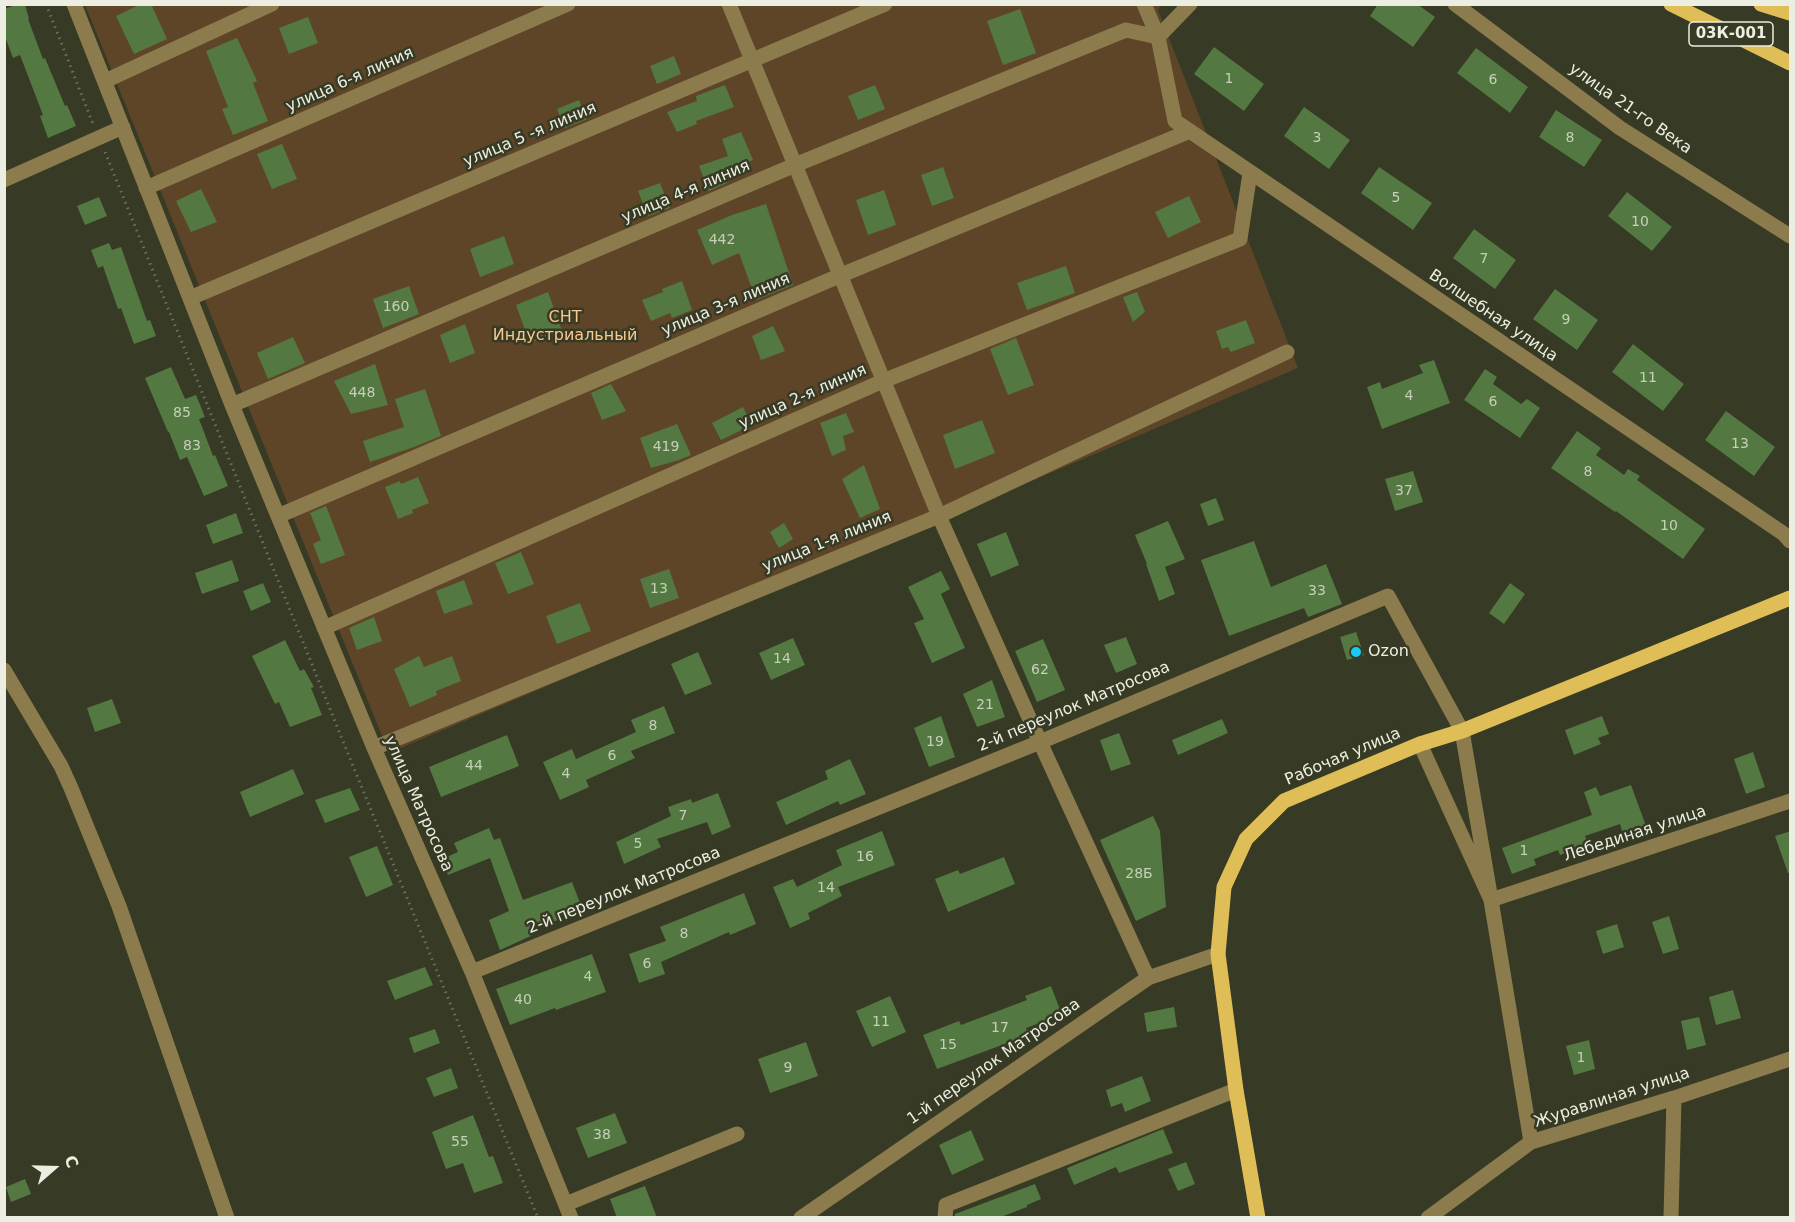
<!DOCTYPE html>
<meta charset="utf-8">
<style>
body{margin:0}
#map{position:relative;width:1795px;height:1222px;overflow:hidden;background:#373a24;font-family:"DejaVu Sans",sans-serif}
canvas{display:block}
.frame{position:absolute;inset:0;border:6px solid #eceee1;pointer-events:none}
.north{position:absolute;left:24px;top:1138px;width:60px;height:60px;-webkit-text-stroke:4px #373a24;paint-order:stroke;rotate:70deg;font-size:16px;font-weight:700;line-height:24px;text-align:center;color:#eceee1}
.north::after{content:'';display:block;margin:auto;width:21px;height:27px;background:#eceee1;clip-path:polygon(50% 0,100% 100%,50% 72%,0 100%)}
</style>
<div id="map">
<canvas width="1795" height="1222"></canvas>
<div class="frame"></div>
<div class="north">С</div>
</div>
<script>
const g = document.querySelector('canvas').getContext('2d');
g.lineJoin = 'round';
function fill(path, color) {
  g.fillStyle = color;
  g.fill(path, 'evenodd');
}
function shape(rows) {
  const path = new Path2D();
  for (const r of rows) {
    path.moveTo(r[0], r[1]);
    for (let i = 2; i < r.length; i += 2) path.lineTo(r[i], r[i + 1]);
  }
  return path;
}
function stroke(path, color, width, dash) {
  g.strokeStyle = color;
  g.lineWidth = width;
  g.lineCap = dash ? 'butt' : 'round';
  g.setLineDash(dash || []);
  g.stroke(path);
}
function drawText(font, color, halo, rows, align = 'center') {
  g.font = font + ' "DejaVu Sans",sans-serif';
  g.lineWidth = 5;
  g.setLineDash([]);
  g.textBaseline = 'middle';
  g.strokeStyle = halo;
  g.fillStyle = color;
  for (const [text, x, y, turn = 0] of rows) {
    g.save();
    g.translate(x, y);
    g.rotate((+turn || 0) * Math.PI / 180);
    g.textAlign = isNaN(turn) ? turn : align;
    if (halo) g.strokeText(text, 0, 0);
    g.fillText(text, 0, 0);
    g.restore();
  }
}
fill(shape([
 [85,5,1161,5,1158,10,1298,368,389,753]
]), '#5f4527');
fill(shape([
 [19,4,25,4,29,19,28,19,43,59,45,58,65,106,67,105,76,126,48,138,40,116,43,115,20,55,13,58,4,34,4,9],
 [141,4,151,4,167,39,134,54,116,16],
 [1378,4,1417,4,1435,17,1413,47,1370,16],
 [1020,9,1036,53,1003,65,987,21],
 [308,17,318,43,289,54,279,28],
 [237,38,257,81,253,83,268,121,233,135,222,109,228,107,206,51],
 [1214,47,1264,84,1244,111,1194,74],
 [1476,48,1528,87,1510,113,1457,73],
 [674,56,681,74,657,84,650,66],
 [725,85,734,107,696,121,697,124,677,132,667,112,697,101,696,96],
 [875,85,885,109,858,120,848,96],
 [579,100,587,119,565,128,557,109],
 [1304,107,1350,140,1329,169,1284,136],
 [1556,110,1602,140,1584,167,1539,137],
 [741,132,753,160,723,172,727,183,709,191,699,166,728,156,722,139],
 [282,144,297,179,272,189,257,154],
 [943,167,954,198,932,206,921,175],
 [1379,167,1432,203,1413,230,1361,193],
 [660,183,670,208,648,216,638,191],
 [201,189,217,222,191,232,176,201],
 [884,190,896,225,868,235,856,200],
 [1627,192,1672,227,1652,251,1608,216],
 [1189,196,1201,222,1168,238,1155,212],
 [99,197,107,216,85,225,77,206],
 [766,204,793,285,756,300,739,253,712,265,697,230,732,215],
 [1474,229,1516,260,1495,289,1453,258],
 [504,236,514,264,480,277,470,249],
 [109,243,112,250,121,247,147,321,150,320,156,336,134,344,121,308,118,309,103,266,98,268,91,250],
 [1066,266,1075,293,1027,310,1017,283],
 [682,281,692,310,672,318,670,313,651,321,642,300,663,292,662,289],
 [409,286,419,314,383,328,373,299],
 [1555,289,1598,320,1577,350,1533,319],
 [548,292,562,331,530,343,516,305],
 [1137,292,1145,312,1133,322,1123,297],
 [1246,320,1255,343,1231,352,1228,347,1222,349,1216,331],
 [465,324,475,353,450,363,440,335],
 [773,326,785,351,761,360,752,336],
 [293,337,305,363,268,379,257,353],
 [1016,338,1034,385,1008,395,990,349],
 [1633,344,1684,384,1663,411,1612,372],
 [1434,360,1450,403,1382,429,1367,387,1380,382,1382,389,1423,373,1419,365],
 [375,364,388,405,351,414,334,381],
 [171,367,185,399,196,395,205,417,199,419,213,456,215,455,228,486,204,496,187,457,180,460,169,432,168,432,145,378],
 [1485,369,1497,377,1493,384,1521,404,1527,399,1540,408,1520,438,1464,400],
 [611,384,626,411,602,420,591,393],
 [425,389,441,436,414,447,370,462,363,441,404,427,395,399],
 [743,407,752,425,721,440,712,423],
 [1726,411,1775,447,1754,476,1705,440],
 [846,413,854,432,843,436,846,450,832,456,820,423],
 [982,420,995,453,955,469,943,435],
 [677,424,691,455,679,460,651,468,640,438],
 [1577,431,1601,448,1596,455,1624,475,1628,469,1640,476,1637,480,1705,529,1683,559,1616,511,1615,512,1551,468],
 [864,465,880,509,860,518,842,479],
 [1413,471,1423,502,1395,511,1385,479],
 [418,477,429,503,412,510,413,513,398,519,385,487,400,481,401,484],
 [1216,498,1224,520,1208,526,1200,504],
 [326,506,345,555,321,564,313,544,321,540,310,513],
 [236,513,243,533,213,544,206,525],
 [1168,521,1185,559,1165,567,1175,594,1159,601,1146,564,1147,564,1135,535],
 [784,523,793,539,779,548,770,532],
 [1006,532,1019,565,991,577,977,544],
 [1254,541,1271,587,1326,564,1342,604,1308,617,1304,608,1229,636,1201,560],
 [521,552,534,584,508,594,495,563],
 [232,560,239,581,202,594,195,573],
 [669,569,679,598,650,608,640,579],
 [941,571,950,589,941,594,965,648,932,663,914,623,924,619,908,587],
 [464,580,473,604,444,614,436,591],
 [263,583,271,602,251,611,243,591],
 [1510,583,1525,594,1504,624,1489,613],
 [580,603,591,631,557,644,546,616],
 [374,617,382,641,357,650,349,628],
 [1356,632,1364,655,1347,660,1340,637],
 [1126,637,1137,664,1116,673,1104,645],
 [793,638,805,665,771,680,759,653],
 [1043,639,1065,690,1037,702,1015,651],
 [285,640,300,671,304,669,314,687,311,688,322,715,290,727,279,702,275,704,252,656],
 [698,652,712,684,685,695,671,664],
 [419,656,424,667,452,656,461,681,436,691,437,695,410,707,394,669],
 [992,680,1005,717,977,727,963,694],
 [112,699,121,723,95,732,87,708],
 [664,706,675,733,631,751,635,758,586,780,589,787,560,800,543,762,572,749,576,759,636,732,631,720],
 [941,716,955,757,929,767,914,728],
 [1602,716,1609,734,1598,738,1601,744,1574,755,1565,730],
 [1222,719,1228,733,1178,755,1172,740],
 [1119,733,1131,764,1111,771,1100,740],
 [507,735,519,766,441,797,429,767],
 [1753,752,1765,787,1746,794,1734,759],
 [850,759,866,794,840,805,838,801,786,825,776,802,828,779,825,771],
 [293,769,304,794,250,817,240,792],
 [1631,785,1646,826,1623,834,1620,824,1585,836,1589,845,1560,855,1558,850,1534,859,1536,865,1512,874,1502,848,1592,815,1584,792,1596,787,1600,796],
 [350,788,360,810,325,823,315,800],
 [718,793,731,827,712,835,707,822,657,839,661,847,624,864,616,842,671,816,668,807,691,799,692,803],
 [1153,816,1160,831,1166,907,1136,921,1100,840],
 [489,828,494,840,500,838,523,900,572,882,580,903,557,913,560,919,531,931,533,935,500,950,489,920,509,911,490,858,448,875,442,859,458,852,454,843],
 [882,831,895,865,838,887,842,896,808,913,810,919,790,928,773,887,793,879,797,887,842,865,836,850],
 [1791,831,1791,873,1788,873,1775,836],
 [377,846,393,885,366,897,349,857],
 [1004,857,1015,884,948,912,935,879,958,870,960,874],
 [744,893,756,924,730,935,729,932,661,962,665,974,639,983,629,954,666,941,660,927],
 [1669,916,1679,949,1663,954,1652,922],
 [1617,924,1624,947,1603,954,1596,931],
 [592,954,606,992,556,1010,555,1008,510,1025,496,989],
 [425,967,433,985,395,1000,387,981],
 [1051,986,1062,1015,1026,1028,1029,1035,937,1069,923,1035,959,1021,961,1025,1027,1000,1025,996],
 [1733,990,1741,1018,1716,1025,1709,997],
 [890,996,906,1032,872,1047,856,1011],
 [1174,1007,1177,1027,1147,1032,1144,1013],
 [1699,1017,1706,1045,1687,1050,1681,1021],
 [435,1029,440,1043,414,1053,409,1038],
 [1589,1040,1595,1069,1574,1075,1566,1046],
 [806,1042,818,1076,770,1093,758,1059],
 [451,1068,458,1088,434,1097,426,1078],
 [1142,1076,1151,1101,1125,1112,1122,1103,1111,1107,1106,1090],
 [615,1113,627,1143,588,1158,576,1128],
 [473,1115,489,1157,493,1156,503,1183,474,1193,463,1163,446,1169,432,1132],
 [1163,1129,1173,1153,1119,1173,1116,1167,1074,1185,1067,1168],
 [971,1130,984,1160,952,1175,939,1145],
 [1186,1162,1195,1184,1178,1191,1168,1169],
 [25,1179,31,1194,11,1202,6,1187],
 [1035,1184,1041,1199,1027,1205,1027,1207,998,1218,955,1218,955,1214],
 [645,1186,657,1218,617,1218,610,1199]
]), '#547842');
stroke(shape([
 [46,4,93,124],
 [105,152,351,761,538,1218]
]), '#6e715d', 3, [1.5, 4.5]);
stroke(shape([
 [74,4,232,405,374,748,472,972,571,1218],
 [729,4,939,516,1040,742,1148,978],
 [1144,4,1158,37],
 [1190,4,1158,37,1175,121,1784,534,1790,541],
 [1455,4,1620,128,1790,236],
 [105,81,272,4],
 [4,180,123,127],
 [146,188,568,4],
 [190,298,885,4],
 [232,405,795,165,1126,30,1158,37],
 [278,516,839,276,1190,131],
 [324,628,883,381,1240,239,1250,173],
 [4,670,61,766,71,788,119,906,227,1218],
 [1420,744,1491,900,1531,1142],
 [374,748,939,516,1287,352],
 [472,972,1040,742,1388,596,1462,731,1491,900,1790,801],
 [566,1204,737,1134],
 [801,1218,1148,978,1218,954],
 [945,1218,946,1205,1236,1090],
 [1428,1218,1531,1142,1674,1098,1790,1059],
 [1671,1218,1674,1098]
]), '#8c7c4d', 15);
stroke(shape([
 [1671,4,1790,63],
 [1761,4,1790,13],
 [1258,1218,1236,1090,1218,954,1224,887,1246,839,1284,801,1420,744,1462,731,1790,598]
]), '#dfbe57', 15);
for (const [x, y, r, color] of [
 [1356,652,6,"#18cafc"]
]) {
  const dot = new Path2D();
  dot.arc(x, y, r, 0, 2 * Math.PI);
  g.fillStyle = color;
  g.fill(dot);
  stroke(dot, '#373a24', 2);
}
drawText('14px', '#c6d0b9', null, [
 ["1",1229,79],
 ["6",1493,80],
 ["3",1317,138],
 ["8",1570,138],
 ["5",1396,198],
 ["10",1640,222],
 ["442",722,240],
 ["7",1484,259],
 ["160",396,307],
 ["9",1566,320],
 ["11",1648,378],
 ["448",362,393],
 ["4",1409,396],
 ["6",1493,402],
 ["85",182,413],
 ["13",1740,444],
 ["83",192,446],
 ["419",666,447],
 ["8",1588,472],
 ["37",1404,491],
 ["10",1669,526],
 ["13",659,589],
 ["33",1317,591],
 ["14",782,659],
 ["62",1040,670],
 ["21",985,705],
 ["8",653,726],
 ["19",935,742],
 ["6",612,756],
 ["44",474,766],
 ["4",566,774],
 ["7",683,816],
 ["5",638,844],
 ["1",1524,851],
 ["16",865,857],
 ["28Б",1139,874],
 ["14",826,888],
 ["8",684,934],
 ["6",647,964],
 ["4",588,977],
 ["40",523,1000],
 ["11",881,1022],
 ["17",1000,1028],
 ["15",948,1045],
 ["1",1581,1058],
 ["9",788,1068],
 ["38",602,1135],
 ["55",460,1142]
]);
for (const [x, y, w] of [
 [1731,34,84]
]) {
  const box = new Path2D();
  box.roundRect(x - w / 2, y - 12, w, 24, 4.5);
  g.fillStyle = '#373a24';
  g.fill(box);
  stroke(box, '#eceee1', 1.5);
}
drawText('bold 15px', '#eceee1', null, [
 ["03К-001",1731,34]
]);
drawText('16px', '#eceee1', '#373a24', [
 ["улица 6-я линия",350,80,-24],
 ["улица 21-го Века",1630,109,35],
 ["улица 5 -я линия",530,135,-23],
 ["улица 4-я линия",686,192,-23],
 ["улица 3-я линия",726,305,-23],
 ["Волшебная улица",1493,316,34],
 ["улица 2-я линия",803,397,-24],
 ["улица 1-я линия",827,542,-22],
 ["2-й переулок Матросова",1074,707,-23],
 ["Рабочая улица",1343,757,-23],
 ["улица Матросова",418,804,66],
 ["Лебединая улица",1635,834,-18],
 ["2-й переулок Матросова",624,891,-22],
 ["1-й переулок Матросова",994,1062,-35],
 ["Журавлиная улица",1612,1098,-18]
]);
drawText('16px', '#fbc78c', '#373a24', [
 ["СНТ",565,318],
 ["Индустриальный",565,336]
]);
drawText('16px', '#eceee1', '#373a24', [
 ["Ozon",1368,652]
], 'left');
</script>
